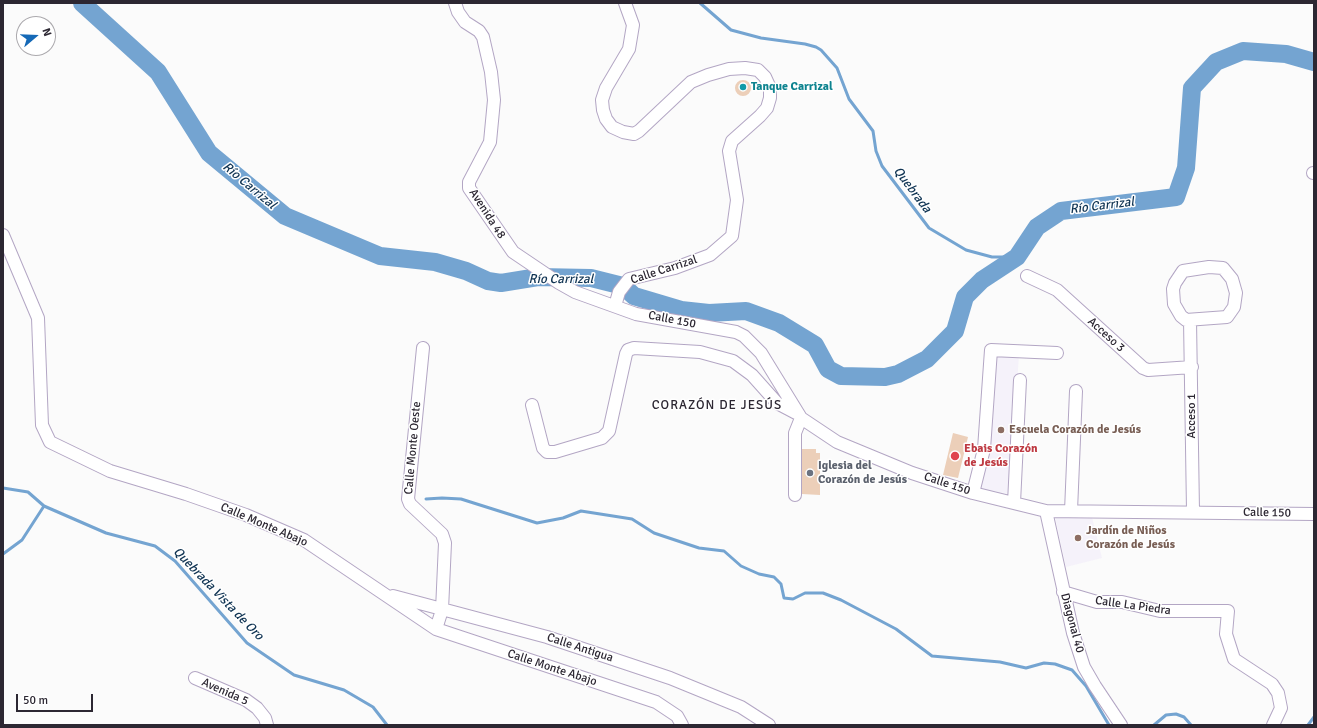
<!DOCTYPE html>
<meta charset="utf-8">
<style>
body{margin:0}
#map{position:relative;width:1317px;height:728px;overflow:hidden;background:#fbfbfb;font-family:Signika,sans-serif}
canvas{display:block}
.frame{position:absolute;inset:0;border:4px solid #2c2732;pointer-events:none}
.north{position:absolute;left:16px;top:16px;width:40px;height:40px;box-sizing:border-box;background:#fff;border:1px solid #aba9ad;border-radius:50%;rotate:71deg;font-size:11px;font-weight:700;line-height:16px;text-align:center;color:#2c2732}
.north::after{content:'';display:block;margin:auto;width:14px;height:18px;background:#1569b7;clip-path:polygon(50% 0,100% 100%,50% 72%,0 100%)}
.scale{position:absolute;left:16px;top:694px;width:77px;height:18px;box-sizing:border-box;border:2px solid #2c2732;border-top:0;padding-left:5px;font-size:12px;line-height:14px;white-space:nowrap;color:#2c2732;-webkit-text-stroke:3px #fff;paint-order:stroke}
</style>
<div id="map">
<canvas width="1317" height="728"></canvas>
<div class="frame"></div>
<div class="north">N</div>
<div class="scale">50 m</div>
</div>
<script>
const g = document.querySelector('canvas').getContext('2d');
g.lineJoin = 'round';
function fill(path, color) {
  g.fillStyle = color;
  g.fill(path, 'evenodd');
}
function shape(rows) {
  const path = new Path2D();
  for (const r of rows) {
    if (r.length === 3) {
      path.moveTo(r[0] + r[2], r[1]);
      path.arc(r[0], r[1], r[2], 0, 2 * Math.PI);
      continue;
    }
    path.moveTo(r[0], r[1]);
    for (let i = 2; i < r.length; i += 2) path.lineTo(r[i], r[i + 1]);
  }
  return path;
}
function stroke(path, color, width, dash) {
  g.strokeStyle = color;
  g.lineWidth = width;
  g.lineCap = dash ? 'butt' : 'round';
  g.setLineDash(dash || []);
  g.stroke(path);
}
function drawText(font, color, halo, rows, align = 'center') {
  g.font = font + ' Signika,sans-serif';
  g.lineWidth = 3;
  g.setLineDash([]);
  g.textBaseline = 'middle';
  g.strokeStyle = halo;
  g.fillStyle = color;
  for (const [text, x, y, turn = 0] of rows) {
    g.save();
    g.translate(x, y);
    g.rotate((+turn || 0) * Math.PI / 180);
    g.textAlign = isNaN(turn) ? turn : align;
    if (halo) g.strokeText(text, 0, 0);
    g.fillText(text, 0, 0);
    g.restore();
  }
}
fill(shape([
 [994,353,1019,354,1010,494,977,488],
 [1091,513,1102,558,1066,567,1055,517]
]), '#f5f2fa');
stroke(shape([
 [700,3,731,30,761,38,805,44,816,47,821,50,837,68,849,99,873,131,876,151,882,166,929,228,966,250,992,257,1017,257],
 [3,488,28,492,44,506,106,533,155,546,175,561,247,643,294,675,344,690,373,707,387,725],
 [426,499,442,498,461,499,537,523,563,518,581,511,632,519,654,533,699,548,724,551,741,566,759,574,774,577,781,584,784,598,793,599,805,593,823,593,841,600,896,629,932,656,1000,662,1026,668,1044,663,1055,664,1072,670,1086,686,1109,725],
 [3,554,22,540,44,506],
 [1154,725,1166,715,1176,714,1184,717,1191,725],
 [1308,725,1314,717]
]), '#74a4d1', 3);
stroke(shape([
 [82,3,158,72,209,153,285,216,380,256,435,262,466,271,488,281,501,283,538,277,591,278,623,286,634,296,681,310,709,313,746,311,779,323,815,345,828,369,841,376,885,377,898,374,927,359,955,331,965,297,982,280,1017,257,1037,227,1061,211,1176,197,1186,168,1192,88,1216,62,1243,51,1286,54,1314,62]
]), '#74a4d1', 18);
fill(shape([
 [743,88,8],
 [953,433,968,437,958,478,943,475],
 [802,449,816,449,816,453,820,453,820,495,802,494]
]), '#eccfb9');
const minor = shape([
 [455,3,458,12,465,22,479,31,483,37,491,72,494,100,490,142,469,182,469,188,513,252,559,283,575,292,636,314,736,332,744,336,761,353,801,418,837,442,912,473,973,493,1046,511,1314,514],
 [1313,173,1314,173],
 [3,235,38,318,42,425,50,442,110,471,186,494,246,515,304,540,436,629,656,702,677,716,682,725],
 [1209,267,1223,268,1232,279,1236,293,1234,307,1227,317,1186,320,1181,316,1174,304,1173,289,1175,283,1183,271,1209,267],
 [1027,276,1057,290,1143,368,1148,370,1192,367],
 [615,306,619,292,629,279,675,268,710,255,732,236,737,200,729,151,732,141,760,116,767,108,770,98,770,88,765,77,758,70,745,68,729,69,708,75,691,82,639,131,634,134,623,132,612,127,606,119,603,110,602,100,606,88,629,49,633,25,625,3],
 [1190,320,1193,511],
 [423,348,408,499,410,504,442,534,445,543,442,610,436,629],
 [532,405,543,448,547,452,555,452,602,438,609,431,626,354,628,350,634,348,700,352,733,361,752,375,777,403,796,413],
 [973,493,984,449,991,350,1057,353],
 [795,495,795,433,801,418],
 [1014,503,1020,380],
 [1046,511,1073,633,1084,667,1095,686,1121,725],
 [1071,511,1076,391],
 [1063,592,1097,602,1122,602,1160,611,1228,611,1226,634,1234,659,1272,684,1278,693,1281,708,1273,725],
 [393,596,547,637,670,678,741,707,769,725],
 [195,678,246,700,257,708,265,718,267,725]
]);
stroke(minor, '#b3a6c4', 14);
stroke(minor, '#fff', 12);
for (const [x, y, r, color] of [
 [743,87,4,"#0f9aa8"],
 [1001,430,4,"#8d6e63"],
 [955,456,5,"#e0444e"],
 [810,473,4,"#6b7280"],
 [1078,538,4,"#8d6e63"]
]) {
  const dot = new Path2D();
  dot.arc(x, y, r, 0, 2 * Math.PI);
  g.fillStyle = color;
  g.fill(dot);
  stroke(dot, '#fff', 1.5);
}
drawText('bold 12px', '#0d838f', '#fff', [
 ["Tanque Carrizal",751,87]
], 'left');
drawText('12px', '#2c2732', '#fff', [
 ["Avenida 48",487,214,57],
 ["Calle Carrizal",664,270,-18],
 ["Calle 150",672,320,11],
 ["Acceso 3",1106,335,42],
 ["Acceso 1",1192,416,-90],
 ["Calle Monte Oeste",413,448,-85],
 ["Calle 150",947,484,18],
 ["Calle 150",1267,513,1],
 ["Calle Monte Abajo",264,525,23],
 ["Calle La Piedra",1133,606,8],
 ["Diagonal 40",1072,623,75],
 ["Calle Antigua",580,648,18],
 ["Calle Monte Abajo",552,668,18],
 ["Avenida 5",225,692,24]
]);
drawText('bold 12px', '#785e54', '#fff', [
 ["Escuela Corazón de Jesús",1009,430],
 ["Jardín de Niños",1086,531],
 ["Corazón de Jesús",1086,545]
], 'left');
drawText('bold 12px', '#be3a42', '#fff', [
 ["Ebais Corazón",964,449],
 ["de Jesús",964,463]
], 'left');
drawText('bold 12px', '#5b616d', '#fff', [
 ["Iglesia del",818,466],
 ["Corazón de Jesús",818,480]
], 'left');
drawText('italic 13px', '#103453', '#fff', [
 ["Río Carrizal",249,186,40],
 ["Quebrada",912,190,53],
 ["Río Carrizal",1102,206,-7],
 ["Río Carrizal",561,280],
 ["Quebrada Vista de Oro",218,594,46]
]);
g.letterSpacing = '1px';
drawText('13px', '#2c2732', '#fff', [
 ["CORAZÓN DE JESÚS",717,406]
]);
g.letterSpacing = '0px';
</script>
